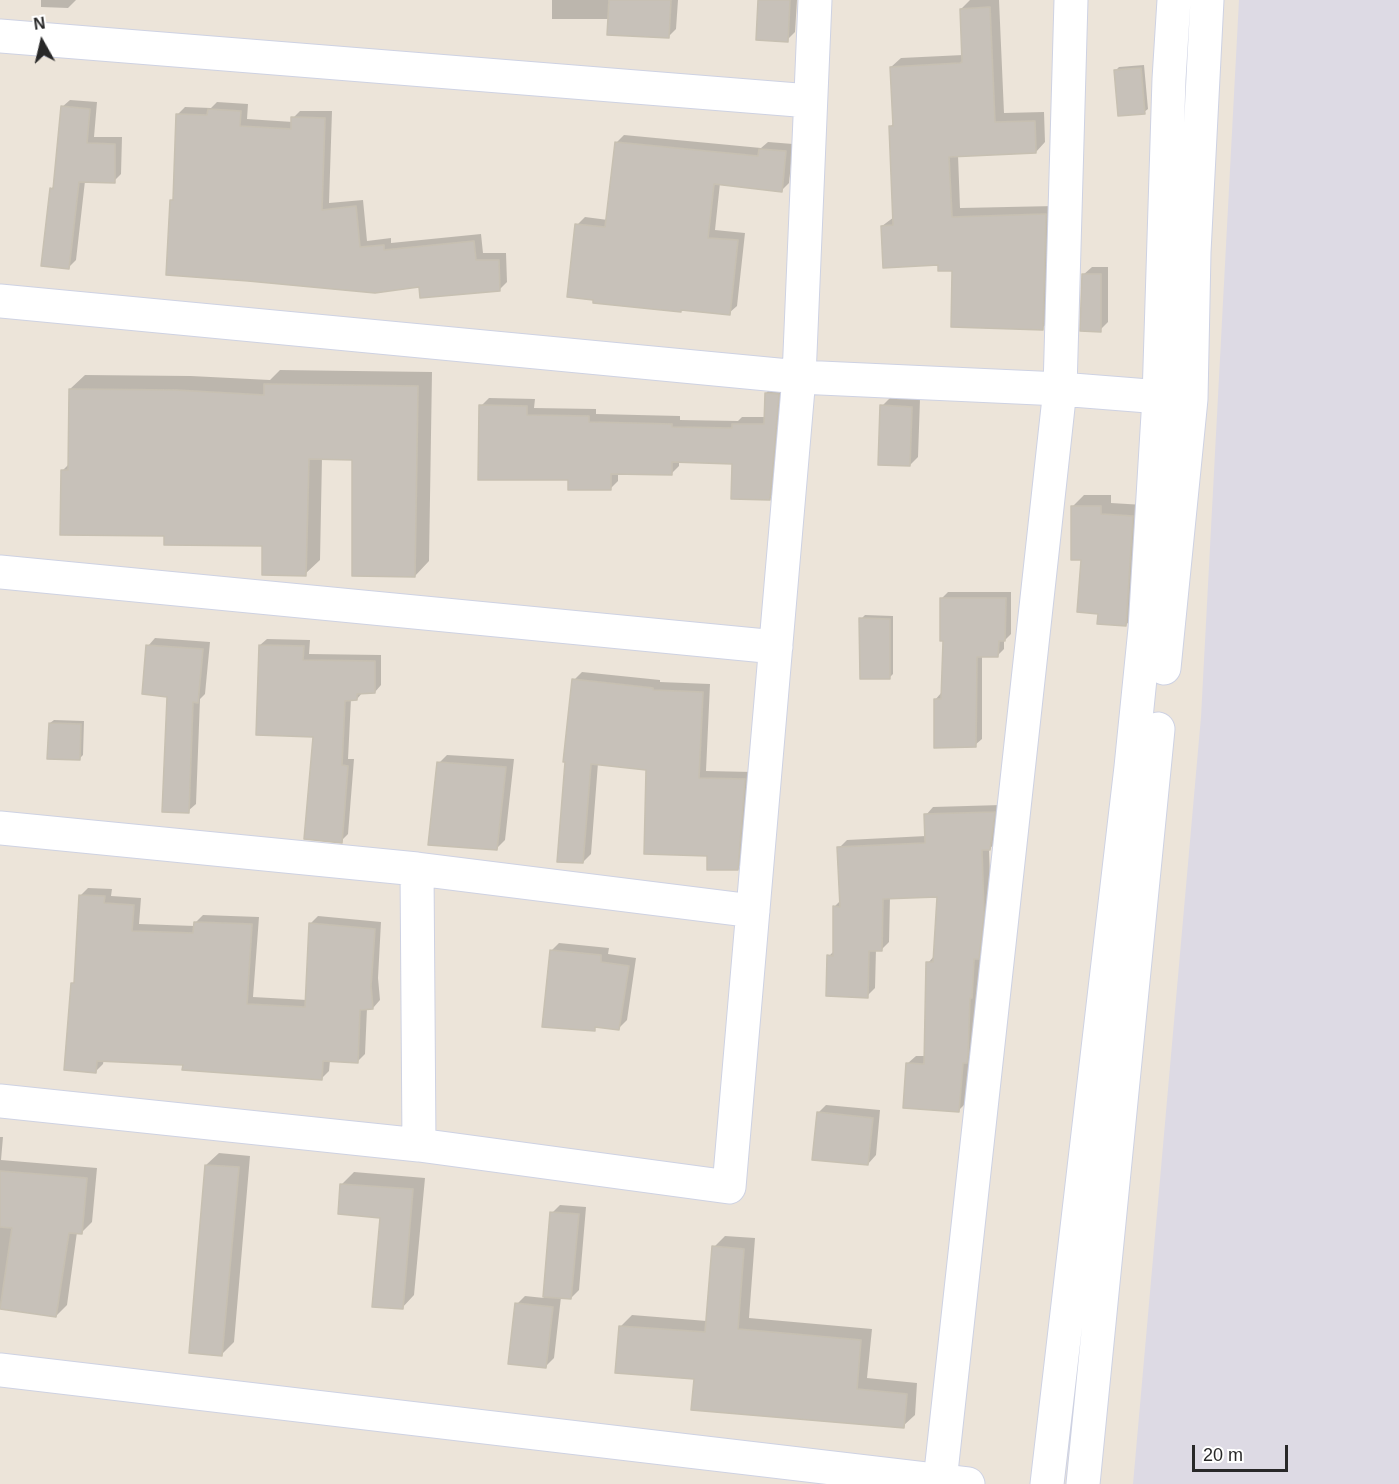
<!DOCTYPE html>
<style>
body{margin:0}
#map{position:relative;width:1399px;height:1484px;overflow:hidden;background:#ece4d9;font-family:Arial,sans-serif}
canvas{display:block}
.north{position:absolute;left:12px;top:12px;width:60px;height:60px;-webkit-text-stroke:4px #fff;paint-order:stroke;rotate:352deg;font-size:16px;font-weight:700;line-height:24px;text-align:center;color:#282828}
.north::after{content:'';display:block;margin:auto;width:21px;height:27px;background:#282828;clip-path:polygon(50% 0,100% 100%,50% 72%,0 100%)}
.scale{position:absolute;left:1192px;top:1445px;width:96px;height:27px;box-sizing:border-box;border:3px solid #282828;border-top:0;padding-left:8px;font-size:18px;line-height:21px;white-space:nowrap;color:#282828;-webkit-text-stroke:4px #fff;paint-order:stroke}
</style>
<div id="map">
<canvas width="1399" height="1484"></canvas>
<div class="north">N</div>
<div class="scale">20 m</div>
</div>
<script>
const g = document.querySelector('canvas').getContext('2d');
g.lineJoin = 'round';
function fill(path, color) {
  g.fillStyle = color;
  g.fill(path, 'evenodd');
}
function shape(rows) {
  const path = new Path2D();
  for (const r of rows) {
    path.moveTo(r[0], r[1]);
    for (let i = 2; i < r.length; i += 2) path.lineTo(r[i], r[i + 1]);
  }
  return path;
}
function stroke(path, color, width, dash) {
  g.strokeStyle = color;
  g.lineWidth = width;
  g.lineCap = dash ? 'butt' : 'round';
  g.setLineDash(dash || []);
  g.stroke(path);
}
fill(shape([
 [1239,0,1399,0,1399,1484,1133,1484,1201,717]
]), '#dddae4');
fill(shape([
 [41,0,76,0,68,8,41,7],
 [552,0,678,0,676,29,668,37,610,19,552,19],
 [759,0,797,0,795,32,787,40],
 [970,0,999,0,1004,113,1044,112,1045,142,1036,152,958,155,960,208,1055,206,1052,319,1042,328,953,269,939,263,882,226,894,217,890,127,894,123,891,67,901,58,963,55,961,9],
 [1144,65,1148,109,1144,112,1116,70,1119,67],
 [70,100,97,102,94,137,122,137,121,174,114,181,85,181,76,260,68,268,51,189,54,186,62,107],
 [217,102,248,104,247,119,293,122,293,118,300,111,332,111,329,203,363,200,367,241,391,238,391,243,481,234,483,253,506,253,507,282,499,290,420,285,171,201,175,197,178,114,185,107,211,108],
 [624,135,761,148,768,142,793,144,789,183,781,191,720,183,715,230,745,233,737,306,729,313,577,225,585,217,608,220,616,143],
 [1092,267,1108,267,1108,322,1100,330,1083,275],
 [280,370,432,372,429,561,415,576,354,459,322,458,320,560,305,574,264,544,166,535,62,471,69,464,70,389,85,375,191,376,270,380],
 [774,385,786,386,777,490,769,498,733,462,679,461,679,466,671,474,618,473,618,481,610,489,569,479,481,406,489,398,535,399,534,408,596,409,596,414,680,416,680,420,738,421,742,417,766,417,766,393],
 [890,398,920,399,918,457,910,465,882,406],
 [1084,495,1111,495,1111,503,1144,505,1137,613,1126,625,1099,612,1083,558,1073,506],
 [948,592,1011,592,1011,634,1004,641,1004,649,998,655,982,655,982,739,975,745,935,700,941,693,945,639,942,598],
 [865,615,893,616,893,674,890,677,861,619],
 [155,638,210,642,205,694,200,699,196,804,188,811,168,696,148,646],
 [267,639,310,640,309,654,381,655,381,685,375,692,363,692,357,699,351,699,348,759,354,759,348,834,341,841,314,735,260,645],
 [582,672,660,680,660,682,710,684,706,771,753,772,745,860,737,869,709,855,648,768,598,763,591,854,583,862,574,680],
 [54,720,84,721,83,755,80,758,50,723],
 [447,755,514,759,505,840,497,848,439,763],
 [1001,805,998,841,989,849,991,905,986,950,981,954,979,989,977,991,974,1054,970,1059,966,1103,958,1111,908,1063,916,1056,925,1056,928,963,935,955,938,896,890,897,889,942,882,949,876,949,875,988,867,996,829,956,834,951,834,907,841,900,839,848,847,840,926,836,926,815,933,807],
 [88,888,112,889,111,896,141,898,139,924,195,926,195,923,203,915,259,917,253,997,307,1000,310,924,318,916,381,922,378,978,380,1000,373,1008,367,1008,365,1054,357,1062,330,1060,329,1071,321,1079,184,1063,104,1059,103,1064,96,1071,73,984,76,981,80,896],
 [559,943,609,948,608,954,636,958,627,1020,619,1028,598,1025,594,1029,551,951],
 [826,1105,880,1110,876,1155,868,1164,818,1113],
 [0,1137,3,1137,1,1160,97,1168,92,1222,81,1233,77,1232,67,1305,56,1316,0,1308],
 [219,1153,250,1156,234,1342,222,1354,206,1165],
 [354,1172,425,1178,414,1295,402,1308,382,1216,342,1184],
 [560,1205,586,1207,579,1290,571,1298,561,1297,554,1358,546,1366,517,1304,525,1296,544,1298,552,1213],
 [725,1236,755,1238,749,1318,872,1329,867,1378,917,1383,915,1415,903,1426,696,1378,621,1326,632,1315,707,1321,714,1247]
]), '#0003');
const building = shape([
 [609,0,671,0,669,38,607,35,609,0],
 [758,0,790,0,788,42,756,40,758,0],
 [990,7,995,122,1035,121,1036,153,949,157,952,217,1046,214,1043,330,951,327,952,271,938,271,938,265,883,268,881,226,893,225,889,126,893,126,890,67,960,63,962,62,960,9,990,7],
 [1141,68,1145,114,1118,116,1114,70,1141,68],
 [61,106,90,109,87,143,115,144,115,183,79,182,69,269,41,266,50,188,53,189,61,106],
 [208,109,241,111,240,126,291,129,291,117,325,118,322,210,356,206,360,247,384,245,384,250,474,241,476,260,499,260,500,291,420,298,419,287,375,293,248,281,166,275,170,200,173,200,176,114,207,115,208,109],
 [615,142,758,156,759,149,786,151,782,192,714,184,708,238,738,240,730,315,681,310,681,312,593,303,593,300,567,297,575,224,605,227,615,142],
 [1082,274,1101,274,1101,332,1080,331,1082,274],
 [264,384,418,386,415,577,352,576,352,460,309,459,306,576,262,575,262,546,164,545,164,536,60,535,61,470,68,470,69,389,176,390,264,395,264,384],
 [765,393,779,394,770,500,731,499,732,464,672,462,672,475,611,474,611,490,568,490,568,480,478,480,479,405,527,406,527,415,589,416,589,422,672,424,672,427,732,428,732,424,764,424,765,393],
 [880,405,912,407,910,466,878,465,880,405],
 [1071,506,1101,506,1101,514,1133,516,1126,626,1097,624,1098,614,1077,612,1081,560,1071,560,1071,506],
 [940,598,1006,598,1005,641,999,641,998,657,977,657,976,747,934,748,934,699,941,699,943,641,940,641,940,598],
 [859,618,890,619,890,679,860,679,859,618],
 [146,645,203,649,198,703,193,702,189,813,162,812,167,697,142,694,146,645],
 [259,645,304,646,303,660,375,661,375,693,357,694,357,700,345,701,342,765,348,766,342,843,304,839,313,737,256,735,259,645],
 [572,679,653,688,653,690,703,692,699,778,745,779,738,870,707,870,707,856,644,854,646,770,591,764,583,863,557,862,565,762,563,762,572,679],
 [49,723,81,724,80,760,47,759,49,723],
 [437,762,506,767,497,850,428,845,437,762],
 [995,812,990,850,982,850,984,913,979,959,974,959,972,998,970,998,968,1056,967,1063,963,1063,959,1112,903,1108,906,1063,924,1064,926,962,933,962,937,897,883,899,882,951,869,951,868,998,826,996,827,955,833,956,833,906,840,907,837,847,925,843,924,814,995,812],
 [79,895,105,896,104,903,134,905,132,931,193,933,194,922,252,924,247,1004,305,1007,309,923,375,929,371,986,373,1009,360,1010,358,1063,323,1061,322,1080,182,1070,183,1065,97,1061,96,1073,64,1070,71,983,74,983,79,895],
 [550,950,601,955,601,962,629,966,619,1030,595,1027,595,1031,542,1027,550,950],
 [817,1112,873,1118,868,1165,812,1160,817,1112],
 [205,1165,239,1167,222,1356,189,1353,205,1165],
 [0,1171,87,1178,82,1234,69,1233,56,1317,0,1309,12,1228,0,1227,0,1171],
 [340,1184,413,1189,403,1309,372,1307,380,1218,338,1214,340,1184],
 [550,1212,579,1214,571,1299,543,1297,550,1212],
 [712,1246,744,1249,738,1329,861,1340,857,1389,907,1394,904,1428,691,1410,694,1379,615,1373,619,1326,705,1332,712,1246],
 [515,1303,553,1307,546,1368,508,1364,515,1303]
]);
fill(building, '#c7c1b9');
stroke(building, '#c7c0b2', 1.5);
const street = shape([
 [0,36,810,101],
 [0,301,799,377,1060,389,1186,399],
 [0,572,776,647],
 [0,828,417,869,753,911],
 [417,869,419,1145],
 [0,1101,419,1145,729,1187,799,377,815,0],
 [940,1481,1060,389,1071,0]
]);
const secondary = shape([
 [1164,668,1191,399,1194,252,1207,0],
 [0,1370,968,1484],
 [1047,1484,1131,767,1145,629,1159,398,1169,79,1174,0],
 [1083,1484,1158,729]
]);
stroke(street, '#ced2e3', 35);
stroke(secondary, '#ced2e3', 35);
stroke(street, '#fff', 33);
stroke(secondary, '#fff', 33);
</script>
